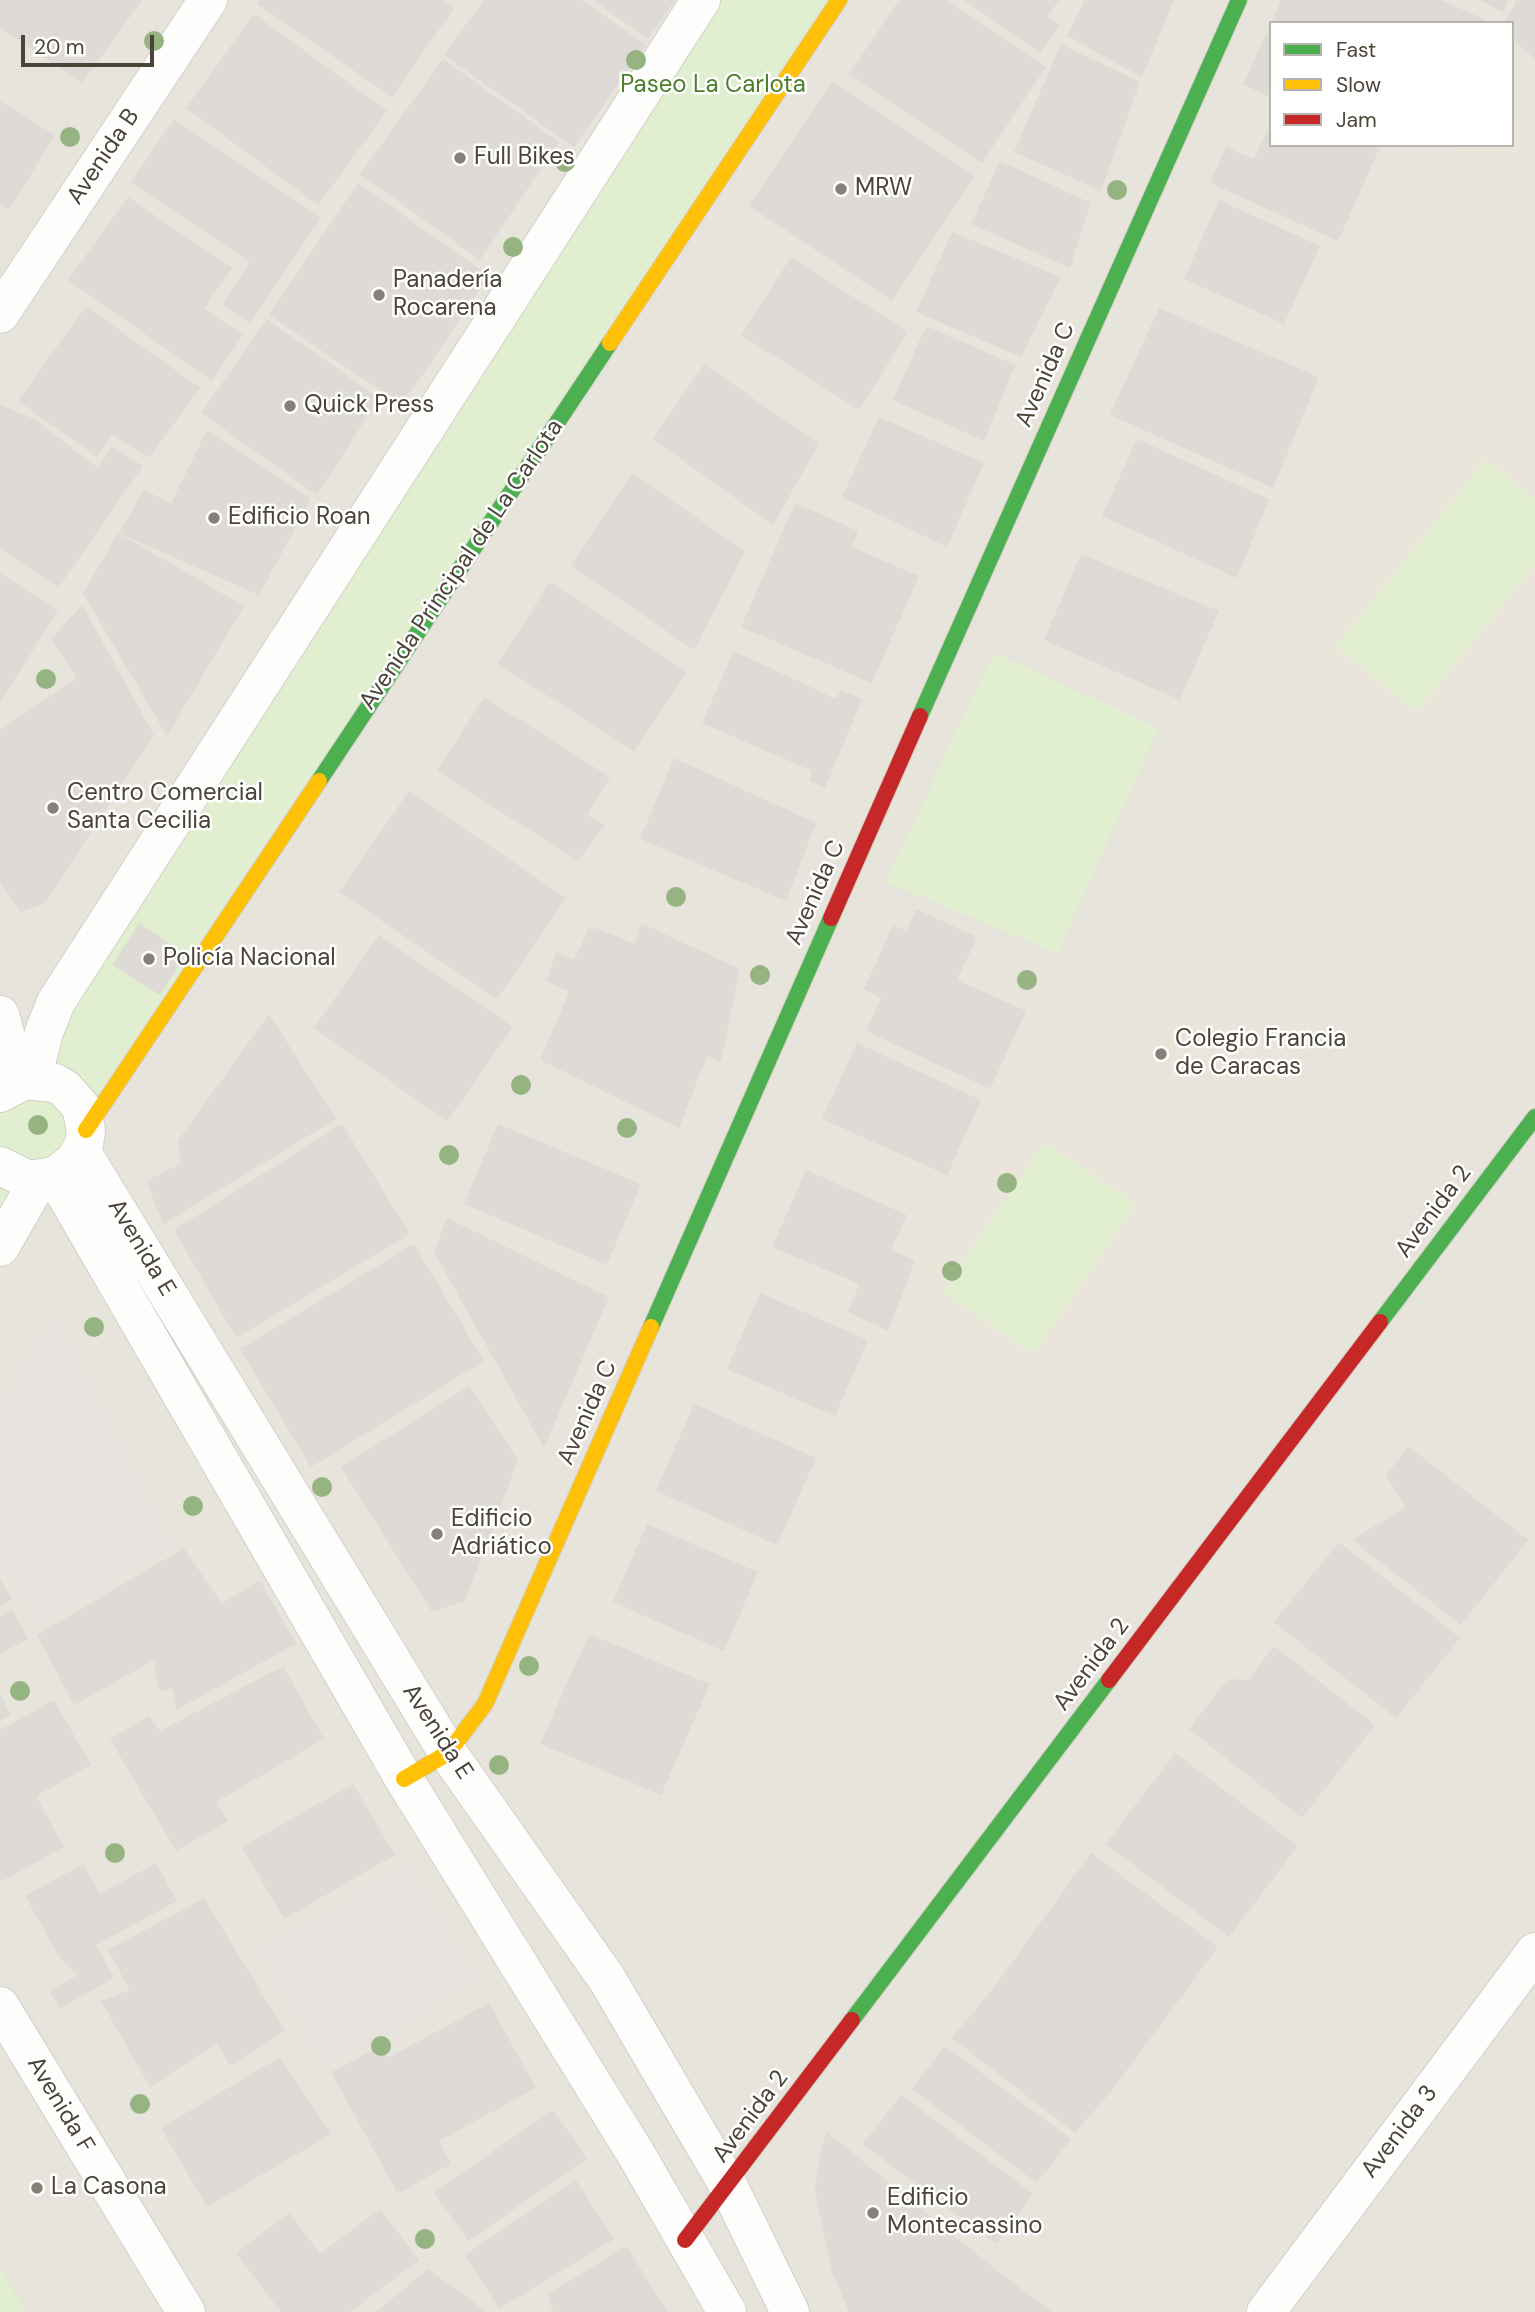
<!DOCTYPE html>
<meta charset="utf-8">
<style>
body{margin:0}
#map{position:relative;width:1535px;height:2312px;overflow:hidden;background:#f4f2ee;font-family:"DM Sans",sans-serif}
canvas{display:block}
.legend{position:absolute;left:1269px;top:21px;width:245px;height:126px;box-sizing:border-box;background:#fff;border:2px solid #b7b4b0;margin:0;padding:9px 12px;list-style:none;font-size:21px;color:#4b4439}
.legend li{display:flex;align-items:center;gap:14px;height:35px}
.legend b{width:35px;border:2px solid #b7b4b0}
.scale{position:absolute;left:21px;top:35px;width:133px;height:32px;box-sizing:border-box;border:4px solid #4b4439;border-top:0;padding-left:9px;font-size:21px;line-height:24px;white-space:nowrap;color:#4b4439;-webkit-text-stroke:5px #fff;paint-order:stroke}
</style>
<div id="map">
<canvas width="1535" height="2312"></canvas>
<ul class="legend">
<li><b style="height:9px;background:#4caf50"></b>Fast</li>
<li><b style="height:9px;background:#ffc107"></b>Slow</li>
<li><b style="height:9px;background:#c62828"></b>Jam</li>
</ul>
<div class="scale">20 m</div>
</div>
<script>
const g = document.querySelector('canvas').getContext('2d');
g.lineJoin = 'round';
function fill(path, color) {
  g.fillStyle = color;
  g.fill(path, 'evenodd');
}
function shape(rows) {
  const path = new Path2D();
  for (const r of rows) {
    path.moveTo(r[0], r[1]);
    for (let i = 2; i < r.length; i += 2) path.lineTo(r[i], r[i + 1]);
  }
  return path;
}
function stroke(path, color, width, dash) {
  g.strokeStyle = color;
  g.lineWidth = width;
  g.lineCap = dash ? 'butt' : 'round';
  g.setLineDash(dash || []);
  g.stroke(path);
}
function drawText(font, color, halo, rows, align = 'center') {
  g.font = font + ' "DM Sans",sans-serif';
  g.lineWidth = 5;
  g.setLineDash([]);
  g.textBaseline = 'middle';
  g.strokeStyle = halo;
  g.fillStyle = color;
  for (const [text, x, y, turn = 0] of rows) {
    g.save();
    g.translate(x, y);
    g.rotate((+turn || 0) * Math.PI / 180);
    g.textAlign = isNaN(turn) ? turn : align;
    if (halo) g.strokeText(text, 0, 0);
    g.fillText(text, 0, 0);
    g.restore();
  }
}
fill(shape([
 [0,0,1535,0,1535,2312,0,2312],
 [1271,23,1512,23,1512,145,1271,145]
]), '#e7e4dc');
fill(shape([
 [1512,115,1535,124,1535,757,623,1908,881,1351,1458,145,1512,145]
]), '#eae5da');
fill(shape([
 [701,0,839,0,0,1247,0,1093,44,1032],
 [1486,460,1535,499,1535,564,1417,711,1336,647],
 [993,653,1159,728,1057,953,886,882],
 [1045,1142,1135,1204,1033,1354,943,1292],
 [0,2269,26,2312,0,2312]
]), '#e1eecf');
fill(shape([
 [53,1310,174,1546,39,1627,0,1563,0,1403],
 [409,1863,478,1981,324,2069,256,1951]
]), '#e6e3df');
fill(shape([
 [0,0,142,0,82,83,0,28],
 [259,0,442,0,454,8,392,97,257,4],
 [484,0,582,0,646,45,574,147,444,55],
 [593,0,675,0,648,39],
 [899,0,946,0,1046,67,982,163,849,74],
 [964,0,1059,0,1047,17,1060,26,1040,53],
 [1085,0,1174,0,1142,77,1067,36],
 [1281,0,1441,0,1486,20,1484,23,1271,23],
 [1479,0,1509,0,1503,12],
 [1517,0,1535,0,1535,59,1512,39,1512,23,1504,23],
 [254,14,387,111,318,205,186,108],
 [1271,23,1271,97,1243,85],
 [1061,44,1140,82,1101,191,1014,152],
 [443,59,559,142,480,260,360,174],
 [832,81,975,176,892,301,749,206],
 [0,101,55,135,9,210,0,204],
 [174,119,321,218,250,323,222,304,250,262,131,182],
 [1271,123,1271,145,1381,145,1338,241,1210,183,1226,147,1254,159],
 [1000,161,1091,203,1070,268,971,224],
 [358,183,489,276,402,405,269,315],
 [128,197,232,268,204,309,243,335,212,381,68,280],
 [1219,200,1320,246,1284,324,1184,279],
 [952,232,1061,277,1021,357,916,312],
 [791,257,908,332,859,410,741,335],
 [86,306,200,388,149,458,112,435,97,457,18,401],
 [1159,308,1319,377,1273,488,1110,415],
 [267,319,379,398,317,495,201,413],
 [926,326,1015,365,984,441,893,400],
 [704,364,819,444,773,525,653,439],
 [0,405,34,419,98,468,112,446,143,466,59,587,0,549],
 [879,417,984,463,947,547,842,497],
 [207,430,311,499,259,595,119,533,144,490,171,503],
 [1137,439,1269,499,1237,578,1102,516],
 [632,473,745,551,694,650,571,566],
 [795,503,858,531,851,547,919,576,872,683,741,627],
 [118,533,244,606,167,736,83,593],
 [1081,554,1219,611,1180,700,1044,640],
 [0,573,58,611,0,702],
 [550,582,687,672,634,751,498,664],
 [82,605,154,735,45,903,21,912,0,882,0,730,77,678,51,639],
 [734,651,836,699,841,690,862,699,825,788,809,781,812,771,702,723],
 [484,697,610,777,587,815,605,825,578,861,437,771],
 [674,758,816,823,786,901,640,839],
 [409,791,566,898,497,999,339,892],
 [916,909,977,937,957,980,1026,1011,990,1089,866,1031,881,998,864,989,893,925,906,931],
 [139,923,186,954,160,995,112,965],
 [641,923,740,969,721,1062,707,1055,679,1128,540,1060,569,992,547,981,556,951,574,960,590,926,635,944],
 [379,935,513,1027,447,1121,314,1028],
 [269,1014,336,1119,163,1224,146,1181,182,1163,177,1142],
 [857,1043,981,1100,947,1175,822,1119],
 [342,1124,410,1234,236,1338,174,1230],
 [498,1124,641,1184,607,1265,464,1204],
 [806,1170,907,1215,891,1249,915,1261,888,1331,848,1312,859,1284,772,1247],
 [447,1218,609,1297,544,1448,434,1252],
 [414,1244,484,1361,311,1467,240,1349],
 [760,1293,868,1340,835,1416,727,1369],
 [469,1386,518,1460,465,1601,432,1612,341,1467],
 [694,1404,816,1458,777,1545,656,1491],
 [1408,1446,1528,1540,1461,1625,1352,1540,1406,1507,1386,1476],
 [647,1524,758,1572,724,1651,613,1602],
 [1339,1542,1460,1638,1396,1718,1274,1622],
 [184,1548,221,1603,260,1581,296,1644,176,1710,173,1689,159,1691,154,1660,74,1705,37,1635],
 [0,1579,12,1599,0,1607],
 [12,1610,28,1639,0,1654,0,1617],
 [589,1634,710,1684,661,1795,540,1744],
 [1274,1646,1375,1725,1302,1818,1189,1729,1228,1679,1248,1680],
 [283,1666,324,1739,216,1802,228,1821,176,1851,110,1739,149,1716,160,1731],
 [0,1694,11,1715,0,1720],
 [54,1700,91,1765,36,1796,64,1847,0,1882,0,1730],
 [1175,1753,1298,1846,1229,1937,1106,1844],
 [353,1784,395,1855,284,1919,242,1847],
 [1091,1853,1218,1947,1112,2090,1075,2133,952,2038,992,1990],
 [156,1863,177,1901,96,1945,114,1978,60,2008,50,1991,78,1975,59,1957,25,1896,83,1864,100,1894],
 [204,1898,285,2031,230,2066,217,2043,150,2087,101,2001,130,1990,108,1950],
 [489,2003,536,2088,439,2141,451,2164,398,2194,331,2072,381,2046,388,2058],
 [945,2046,1071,2139,1037,2183,912,2089],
 [280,2057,331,2134,207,2207,161,2128],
 [901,2095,1033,2194,996,2244,863,2144],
 [553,2110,587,2159,468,2241,434,2192],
 [827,2132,1005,2277,1053,2312,849,2312,832,2272,815,2191,820,2152],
 [576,2180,614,2239,499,2309,465,2255],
 [380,2209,419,2260,350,2312,281,2312,236,2253,289,2213,320,2254],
 [626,2246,668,2312,553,2312,547,2295],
 [428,2269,487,2312,376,2312]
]), '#dedbd6');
const street = shape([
 [0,314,208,0],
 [0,1015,18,1082],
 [32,1079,44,1032,56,1002,701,0],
 [0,1093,25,1080,55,1083,65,1089,81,1107,86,1130,84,1144,75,1161,55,1176,29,1180,0,1166],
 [81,1151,448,1753,607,1979,728,2185,790,2312],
 [55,1176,404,1779,636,2154,727,2312],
 [0,1247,38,1181],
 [0,2006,186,2312],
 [1266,2312,1535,1952]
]);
const fast = shape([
 [920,716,1239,0],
 [319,781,610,343],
 [1380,1322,1535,1117],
 [651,1327,831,918],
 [852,2020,1109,1680]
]);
const slow = shape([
 [610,343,839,0],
 [86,1130,319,781],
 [404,1779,448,1753,485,1704,651,1327]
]);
const jam = shape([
 [831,918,920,716],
 [1109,1680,1380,1322],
 [685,2240,852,2020]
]);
stroke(street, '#d2d0cb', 40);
stroke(fast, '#d3cfc5', 18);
stroke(slow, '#d3cfc5', 18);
stroke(jam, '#d3cfc5', 18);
stroke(street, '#fdfdfc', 38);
stroke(fast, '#4caf50', 16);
stroke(slow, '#ffc107', 16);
stroke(jam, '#c62828', 16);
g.fillStyle = '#96b382';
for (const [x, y] of [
 [154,41],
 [636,60],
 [70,137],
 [565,162],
 [1117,190],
 [513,247],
 [46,679],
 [676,897],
 [760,975],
 [1027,980],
 [521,1085],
 [38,1125],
 [627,1128],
 [449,1155],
 [1007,1183],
 [952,1271],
 [94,1327],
 [322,1487],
 [193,1506],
 [529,1666],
 [20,1691],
 [499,1765],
 [115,1853],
 [381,2046],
 [140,2104],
 [425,2239]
]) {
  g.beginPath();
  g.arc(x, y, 10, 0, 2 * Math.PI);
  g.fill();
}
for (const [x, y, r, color] of [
 [460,158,7,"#868178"],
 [841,189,7,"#868178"],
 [379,295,7,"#868178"],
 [290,406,7,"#868178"],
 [214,518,7,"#868178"],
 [53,808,7,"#868178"],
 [149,959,7,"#868178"],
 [1161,1054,7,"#868178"],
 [437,1534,7,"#868178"],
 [37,2188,7,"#868178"],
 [873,2213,7,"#868178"]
]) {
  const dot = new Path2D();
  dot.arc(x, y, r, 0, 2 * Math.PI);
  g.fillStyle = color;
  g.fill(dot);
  stroke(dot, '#fff', 2.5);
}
drawText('24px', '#4a7f2a', '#fff', [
 ["Paseo La Carlota",713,86]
]);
drawText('24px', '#4b4439', '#fff', [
 ["Avenida B",104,157,-56],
 ["Avenida C",1046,375,-66],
 ["Avenida Principal de La Carlota",462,565,-56],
 ["Avenida C",816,893,-66],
 ["Avenida 2",1434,1212,-53],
 ["Avenida E",141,1248,59],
 ["Avenida C",588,1413,-66],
 ["Avenida 2",1092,1665,-53],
 ["Avenida E",437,1732,57],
 ["Avenida F",60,2105,59],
 ["Avenida 2",751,2117,-53],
 ["Avenida 3",1400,2132,-53]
]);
drawText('24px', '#4b4439', '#fff', [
 ["Full Bikes",474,158],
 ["MRW",855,189],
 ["Panadería",393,281],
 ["Rocarena",393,309],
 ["Quick Press",304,406],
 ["Edificio Roan",228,518],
 ["Centro Comercial",67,794],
 ["Santa Cecilia",67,822],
 ["Policía Nacional",163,959],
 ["Colegio Francia",1175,1040],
 ["de Caracas",1175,1068],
 ["Edificio",451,1520],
 ["Adriático",451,1548],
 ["La Casona",51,2188],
 ["Edificio",887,2199],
 ["Montecassino",887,2227]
], 'left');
</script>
